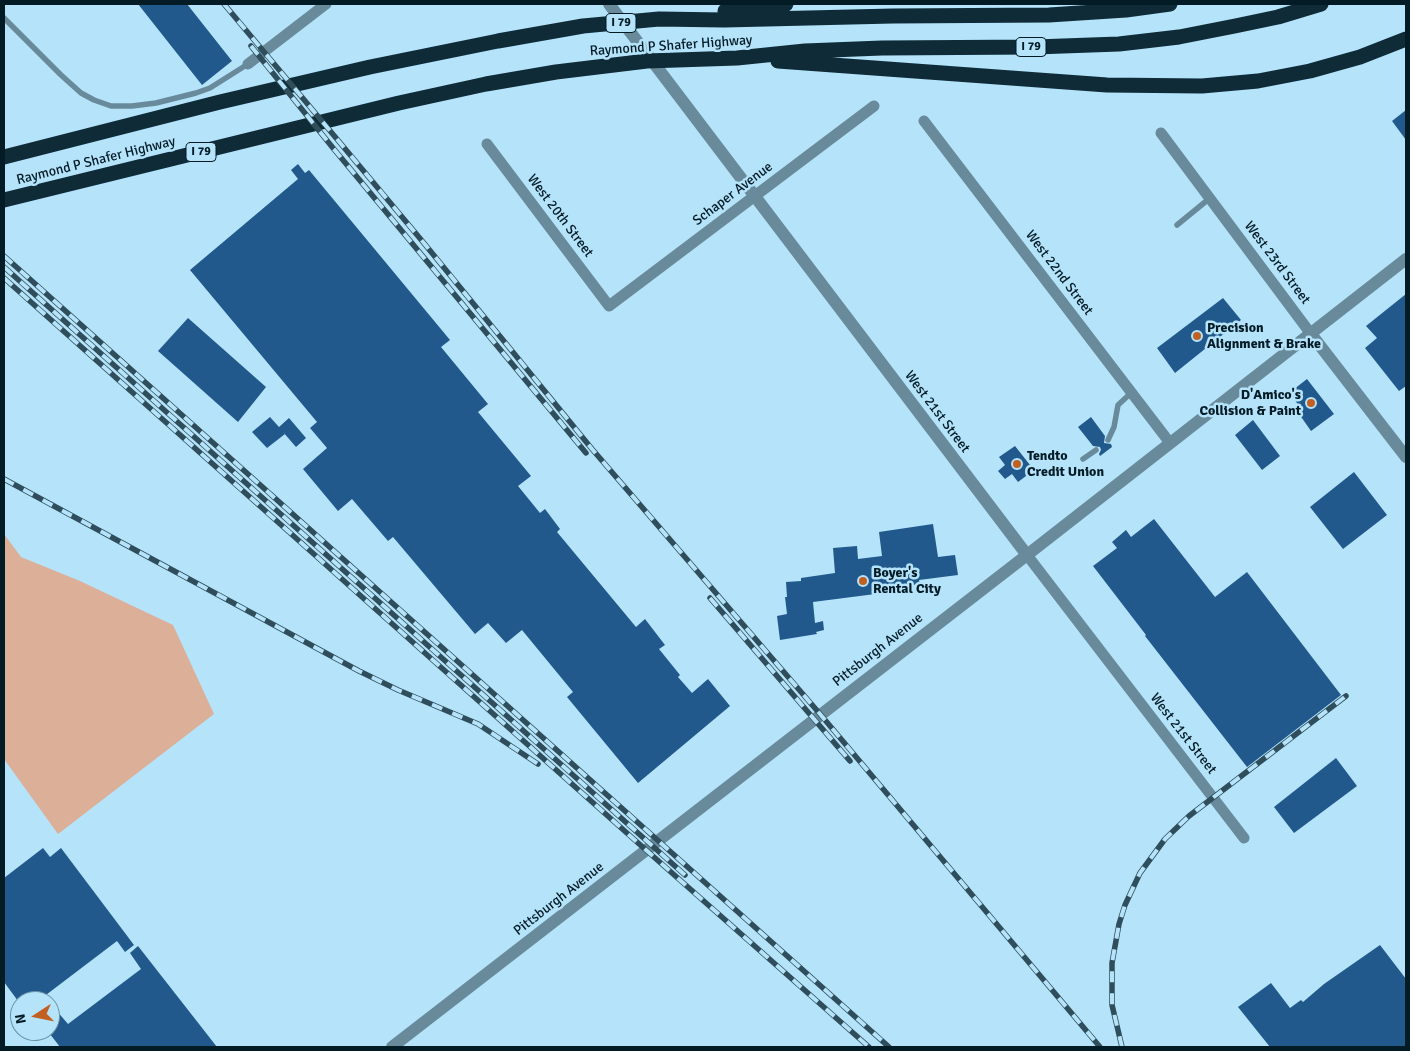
<!DOCTYPE html>
<style>
body{margin:0}
#map{position:relative;width:1410px;height:1051px;overflow:hidden;background:#b4e3fa;font-family:Signika,sans-serif}
canvas{display:block}
.frame{position:absolute;inset:0;border:5px solid #031b25;pointer-events:none}
.north{position:absolute;left:10px;top:991px;width:50px;height:50px;box-sizing:border-box;background:#b4e3fa;border:1px solid #6d93a5;border-radius:50%;rotate:259deg;font-size:14px;font-weight:700;line-height:20px;text-align:center;color:#031b25}
.north::after{content:'';display:block;margin:auto;width:18px;height:22px;background:#c16021;clip-path:polygon(50% 0,100% 100%,50% 72%,0 100%)}
</style>
<div id="map">
<canvas width="1410" height="1051"></canvas>
<div class="frame"></div>
<div class="north">N</div>
</div>
<script>
const g = document.querySelector('canvas').getContext('2d');
g.lineJoin = 'round';
function fill(path, color) {
  g.fillStyle = color;
  g.fill(path, 'evenodd');
}
function shape(rows) {
  const path = new Path2D();
  for (const r of rows) {
    path.moveTo(r[0], r[1]);
    for (let i = 2; i < r.length; i += 2) path.lineTo(r[i], r[i + 1]);
  }
  return path;
}
function stroke(path, color, width, dash) {
  g.strokeStyle = color;
  g.lineWidth = width;
  g.lineCap = dash ? 'butt' : 'round';
  g.setLineDash(dash || []);
  g.stroke(path);
}
function drawText(font, color, halo, rows, align = 'center') {
  g.font = font + ' Signika,sans-serif';
  g.lineWidth = 5;
  g.setLineDash([]);
  g.textBaseline = 'middle';
  g.strokeStyle = halo;
  g.fillStyle = color;
  for (const [text, x, y, turn = 0] of rows) {
    g.save();
    g.translate(x, y);
    g.rotate((+turn || 0) * Math.PI / 180);
    g.textAlign = isNaN(turn) ? turn : align;
    if (halo) g.strokeText(text, 0, 0);
    g.fillText(text, 0, 0);
    g.restore();
  }
}
fill(shape([
 [4,534,21,557,80,581,173,625,214,714,58,834,4,759]
]), '#dcaf98');
fill(shape([
 [138,4,187,4,232,61,202,85],
 [1406,110,1406,140,1392,121],
 [298,164,305,173,309,170,450,340,441,347,488,404,478,412,531,476,518,486,540,513,545,509,560,529,557,532,636,627,645,619,665,645,659,649,680,675,678,677,692,693,708,679,730,706,638,783,567,697,573,692,522,630,506,643,488,623,475,634,393,537,388,541,352,499,338,511,303,469,327,448,310,428,317,422,190,270,298,179,291,170],
 [1406,294,1406,386,1399,391,1365,348,1377,338,1366,326],
 [1223,298,1241,320,1175,373,1157,348],
 [188,318,266,387,238,422,158,351],
 [1307,379,1334,414,1311,431,1297,411,1301,408,1289,393],
 [270,417,279,427,289,418,306,438,296,447,283,432,285,434,267,448,252,432],
 [1091,417,1105,436,1104,443,1111,444,1112,447,1100,456,1099,454,1101,450,1100,447,1093,446,1078,427],
 [1253,420,1280,456,1262,470,1235,435],
 [1015,446,1034,470,1018,482,1012,474,1005,479,998,471,1005,465,999,457],
 [1354,472,1387,515,1343,549,1310,507],
 [1154,519,1215,597,1247,572,1341,695,1247,767,1145,636,1146,635,1093,566,1117,548,1112,542,1126,530,1131,537],
 [933,524,938,557,955,555,958,575,919,580,920,584,883,589,883,593,813,602,815,623,823,621,824,630,816,632,817,634,780,640,777,616,787,614,785,597,787,597,786,582,801,581,801,578,835,573,833,548,857,546,858,559,882,556,879,532],
 [1336,758,1357,786,1294,833,1274,807],
 [43,848,50,857,61,848,134,945,125,952,117,941,38,1001,18,1001,4,982,4,878],
 [1380,945,1406,979,1406,1047,1270,1047,1238,1007,1271,983,1290,1008,1301,1000,1303,1002,1324,984],
 [138,946,217,1047,60,1047,50,1034,50,1015,56,1010,68,1024,141,969,130,953]
]), '#21598c');
stroke(shape([
 [4,18,61,75,81,93,94,100,111,106,132,106,156,103,196,93,210,88,248,64],
 [1177,225,1210,198],
 [1108,440,1114,427,1118,405,1131,393],
 [1083,459,1096,450]
]), '#688a9a', 5.5);
stroke(shape([
 [248,64,326,4],
 [924,121,1170,443],
 [1161,133,1311,334],
 [487,144,609,306,874,106],
 [1027,555,1244,838]
]), '#688a9a', 11);
stroke(shape([
 [609,4,1027,555],
 [1311,334,1406,457],
 [392,1047,1027,555,1406,259]
]), '#688a9a', 12);
stroke(shape([
 [725,11,786,4],
 [778,61,1107,85,1202,86,1258,81,1310,71,1360,57,1406,39],
 [4,157,220,102,370,67,498,41,583,26,659,19,724,20,893,16,1049,15,1126,10,1170,4],
 [4,200,399,103,486,84,556,72,647,61,737,58,805,51,882,48,1035,47,1119,44,1179,37,1235,26,1278,17,1321,4]
]), '#0f2b38', 15);
const rail = shape([
 [224,4,423,242,592,449,820,714,1100,1047],
 [251,46,333,148,586,453],
 [4,256,889,1047],
 [4,267,685,875],
 [4,278,646,850,869,1047],
 [4,479,359,671,398,690,478,724,538,764],
 [710,598,850,761],
 [1122,1047,1112,1005,1112,963,1119,924,1125,905,1140,873,1165,839,1189,816,1346,696]
]);
stroke(rail, '#2f4d5a', 5.5);
stroke(rail, '#b4e3fa', 4, [11]);
for (const [x, y, r, color] of [
 [1197,336,5,"#c16021"],
 [1311,403,5,"#c16021"],
 [1017,464,5,"#c16021"],
 [863,581,5,"#c16021"]
]) {
  const dot = new Path2D();
  dot.arc(x, y, r, 0, 2 * Math.PI);
  g.fillStyle = color;
  g.fill(dot);
  stroke(dot, '#b4e3fa', 2);
}
for (const [x, y, w] of [
 [621,23,30],
 [1031,47,30],
 [201,152,30]
]) {
  const box = new Path2D();
  box.roundRect(x - w / 2, y - 9.5, w, 19, 4);
  g.fillStyle = '#b4e3fa';
  g.fill(box);
  stroke(box, '#031b25', 1);
}
drawText('bold 12px', '#031b25', null, [
 ["I 79",621,23],
 ["I 79",1031,47],
 ["I 79",201,152]
]);
drawText('14px', '#031b25', '#b4e3fa', [
 ["Raymond P Shafer Highway",671,46,-4],
 ["Raymond P Shafer Highway",96,161,-14],
 ["Schaper Avenue",733,194,-37],
 ["West 20th Street",560,216,53],
 ["West 23rd Street",1277,263,53],
 ["West 22nd Street",1059,273,53],
 ["West 21st Street",937,412,53],
 ["Pittsburgh Avenue",878,650,-38],
 ["West 21st Street",1183,734,52],
 ["Pittsburgh Avenue",559,899,-38]
]);
drawText('bold 14px', '#031b25', '#b4e3fa', [
 ["Precision",1207,328],
 ["Alignment & Brake",1207,344],
 ["D'Amico's",1301,395,"right"],
 ["Collision & Paint",1301,411,"right"],
 ["Tendto",1027,456],
 ["Credit Union",1027,472],
 ["Boyer's",873,573],
 ["Rental City",873,589]
], 'left');
</script>
